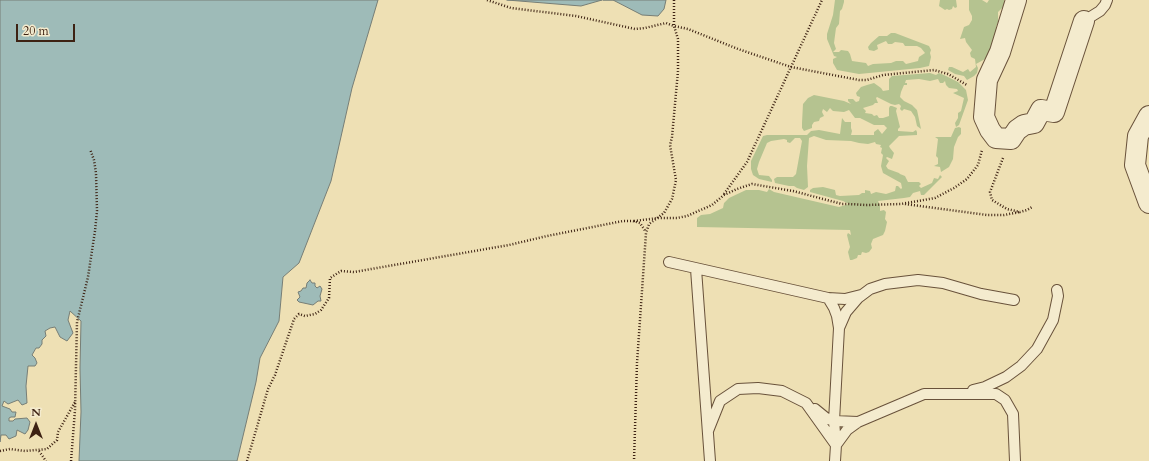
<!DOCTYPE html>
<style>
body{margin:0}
#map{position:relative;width:1149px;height:461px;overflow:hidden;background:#eee0b4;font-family:Cardo,serif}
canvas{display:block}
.north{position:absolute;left:16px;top:405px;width:40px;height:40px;-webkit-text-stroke:3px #f4ebce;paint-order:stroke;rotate:0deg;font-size:11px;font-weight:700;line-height:16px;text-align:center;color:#3d2213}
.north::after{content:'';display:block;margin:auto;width:14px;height:18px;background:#3d2213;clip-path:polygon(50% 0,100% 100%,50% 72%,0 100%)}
.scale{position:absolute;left:16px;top:24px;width:59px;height:18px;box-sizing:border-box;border:2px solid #3d2213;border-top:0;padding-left:5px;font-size:12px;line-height:14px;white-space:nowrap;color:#3d2213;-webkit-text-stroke:3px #f4ebce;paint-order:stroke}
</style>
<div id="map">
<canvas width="1149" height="461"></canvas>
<div class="north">N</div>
<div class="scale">20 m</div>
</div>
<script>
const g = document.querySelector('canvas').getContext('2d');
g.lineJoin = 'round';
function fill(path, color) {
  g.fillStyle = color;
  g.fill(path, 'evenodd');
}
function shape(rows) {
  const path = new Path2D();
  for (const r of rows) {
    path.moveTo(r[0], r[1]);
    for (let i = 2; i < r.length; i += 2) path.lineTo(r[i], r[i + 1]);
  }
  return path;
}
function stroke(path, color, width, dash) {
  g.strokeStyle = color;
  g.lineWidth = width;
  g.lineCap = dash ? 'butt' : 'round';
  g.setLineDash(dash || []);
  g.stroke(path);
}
fill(shape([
 [835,0,844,0,844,2,842,9,840,11,839,24,836,28,834,43,836,49,833,52,839,52,841,50,848,51,850,54,852,61,866,63,868,66,873,64,891,63,896,61,903,61,906,64,918,61,919,57,925,53,921,48,917,46,905,46,903,43,895,42,892,44,888,44,886,41,877,45,878,49,874,51,869,50,868,47,871,43,879,36,887,36,891,33,895,33,929,46,931,50,930,53,931,57,929,66,920,68,859,74,837,70,833,63,833,59,837,57,834,56,827,39,827,34,833,15],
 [940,0,956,0,957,7,955,8,953,6,952,9,949,10,947,9,945,10,939,6],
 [969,0,982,0,987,3,989,0,1004,0,1004,6,998,12,998,22,996,27,997,38,987,58,976,64,978,68,977,73,974,76,967,80,964,76,955,74,948,70,949,67,952,67,963,72,968,69,970,72,976,67,975,59,971,57,970,53,972,50,966,42,965,38,960,39,964,27,969,25,972,20,972,16,969,10],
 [930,73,936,75,939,73,946,76,958,82,966,90,968,100,959,125,956,127,955,123,958,118,958,113,961,111,964,98,953,93,958,91,957,89,949,88,946,85,945,81,943,83,940,83,938,79,930,81,919,79,906,80,905,83,907,83,907,85,904,85,901,92,900,97,904,101,912,105,917,110,921,129,917,126,915,117,911,111,904,109,902,111,900,109,901,106,899,104,895,105,891,104,877,97,876,98,878,103,875,103,873,105,863,108,866,111,865,113,872,114,874,116,877,115,879,118,883,118,889,116,889,108,890,106,892,106,897,108,896,111,900,127,898,129,898,131,913,132,916,130,917,132,917,135,899,136,889,146,890,148,894,153,892,159,887,157,886,158,889,161,886,166,888,169,899,173,900,174,905,176,908,182,919,182,921,184,919,186,921,188,932,183,934,178,938,179,940,175,942,177,924,195,921,195,920,191,913,193,910,197,904,198,878,201,880,205,880,211,884,210,886,212,885,219,887,222,885,231,883,235,873,239,871,244,872,248,869,252,866,253,862,252,861,255,858,255,857,258,852,260,850,260,848,252,850,247,847,235,848,233,851,235,850,230,697,227,697,218,701,215,710,214,723,208,724,203,729,198,746,190,759,190,767,192,769,189,774,192,839,207,849,204,843,201,810,192,810,190,813,188,823,187,835,190,836,195,840,196,859,195,862,193,865,193,865,190,870,191,871,194,876,192,886,194,895,191,896,186,898,186,901,189,902,188,901,183,883,173,881,166,883,155,881,153,882,148,880,147,881,145,876,144,875,142,868,144,859,143,851,141,826,140,814,136,809,138,807,166,808,187,804,190,797,188,794,186,789,186,775,183,774,179,777,177,793,177,796,174,802,141,800,138,795,138,790,143,787,142,787,140,784,139,771,141,767,143,759,162,757,169,759,175,769,176,772,180,772,182,759,179,753,175,751,169,751,161,763,136,767,135,807,135,811,131,819,130,840,134,842,118,845,122,851,122,851,128,852,131,851,135,874,135,874,132,878,129,882,134,887,128,884,125,874,125,860,118,855,118,849,110,844,112,833,111,830,108,827,112,823,109,822,112,824,116,820,118,819,121,814,122,812,125,812,128,804,131,802,128,802,123,803,104,808,98,814,95,844,101,851,104,848,101,848,99,853,99,856,102,859,101,860,97,857,96,856,93,861,87,867,85,874,83,881,88,883,91,889,90,889,79,892,76],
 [959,127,961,128,961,134,958,137,954,147,953,159,949,167,941,172,940,167,934,166,938,164,938,158,936,156,938,139,935,137,951,137,955,128]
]), '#b5c390');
const water = shape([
 [0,0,378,0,352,88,331,181,299,263,283,277,279,321,260,358,256,382,237,461,79,461,81,412,80,368,81,321,70,311,68,320,73,333,67,341,60,337,55,327,50,328,45,331,46,336,42,340,42,344,39,348,36,348,32,355,35,358,37,363,35,366,28,366,26,386,27,403,22,405,18,400,8,404,4,401,2,406,10,409,12,412,16,412,15,417,11,417,9,418,9,421,13,421,15,419,27,418,30,422,28,430,25,434,17,430,16,436,9,439,6,435,1,435,0,442,0,0],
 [507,0,602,0,581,6,507,0],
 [603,0,666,0,664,9,658,16,642,15,613,0,603,0],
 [310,280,312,283,315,283,315,286,317,288,320,286,322,289,320,296,321,301,318,301,313,305,299,302,297,300,300,297,298,292,301,291,303,288,306,288,307,283,310,280]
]);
fill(water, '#9ebbb8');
stroke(water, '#777e76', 1);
const lane = shape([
 [1084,21,1100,11,1105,5,1107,0],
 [669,262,828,298],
 [696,269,710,461],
 [839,328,837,316,834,308,828,298,845,299,861,295],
 [973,390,985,387,1006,377,1021,366,1037,349,1053,320,1058,296,1057,290],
 [815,409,826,418,834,421,858,422],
 [708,431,720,401,738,389,758,388,782,391,806,403,836,445],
 [836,445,847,430,858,422,924,394,996,394,1005,400,1013,414,1015,461],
 [835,461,836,445,834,421,839,328,846,312,858,298,870,289,885,284,918,280,943,283,981,294,1014,300]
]);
const street = shape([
 [1016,0,1000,52,987,80,984,117,990,130,996,138,1011,139,1017,130,1024,125,1034,123,1041,110,1054,112,1084,21],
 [1149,116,1138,136,1135,165,1149,203]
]);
stroke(lane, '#69523b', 12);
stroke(street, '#69523b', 22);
stroke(shape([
 [487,0,511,8,576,16,635,29,645,28,666,23,674,26,678,39,678,71,672,137,670,145,676,180,672,199,664,213,649,224,646,233,637,363,634,461],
 [674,0,674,26,688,29,738,49,791,67,859,80,867,80,883,75,934,70,948,74,967,85],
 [1003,158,990,192,992,200,1007,209,1020,212,1027,210,1032,207],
 [724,194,747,162,822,0],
 [905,204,987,215,1004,215,1020,212],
 [634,221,658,218,677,218,687,216,712,205,724,195,737,189,752,184,793,191,842,204,849,204,866,205,901,204,935,198,954,188,967,179,978,165,982,150],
 [0,451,10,449,25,451,47,449,57,440,58,432,75,402],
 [39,451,46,461],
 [71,461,75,410,77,322,88,277,95,231,97,211,96,173,94,160,90,149],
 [247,461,268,389,275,375,294,319,299,314,305,316,315,314,321,310,329,298,330,278,341,271,354,272,509,245,547,236,623,221,633,221,640,223,646,232]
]), '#3d2213', 2.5, [1, 2]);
stroke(lane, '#f4ebce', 10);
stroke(street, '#f4ebce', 20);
</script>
